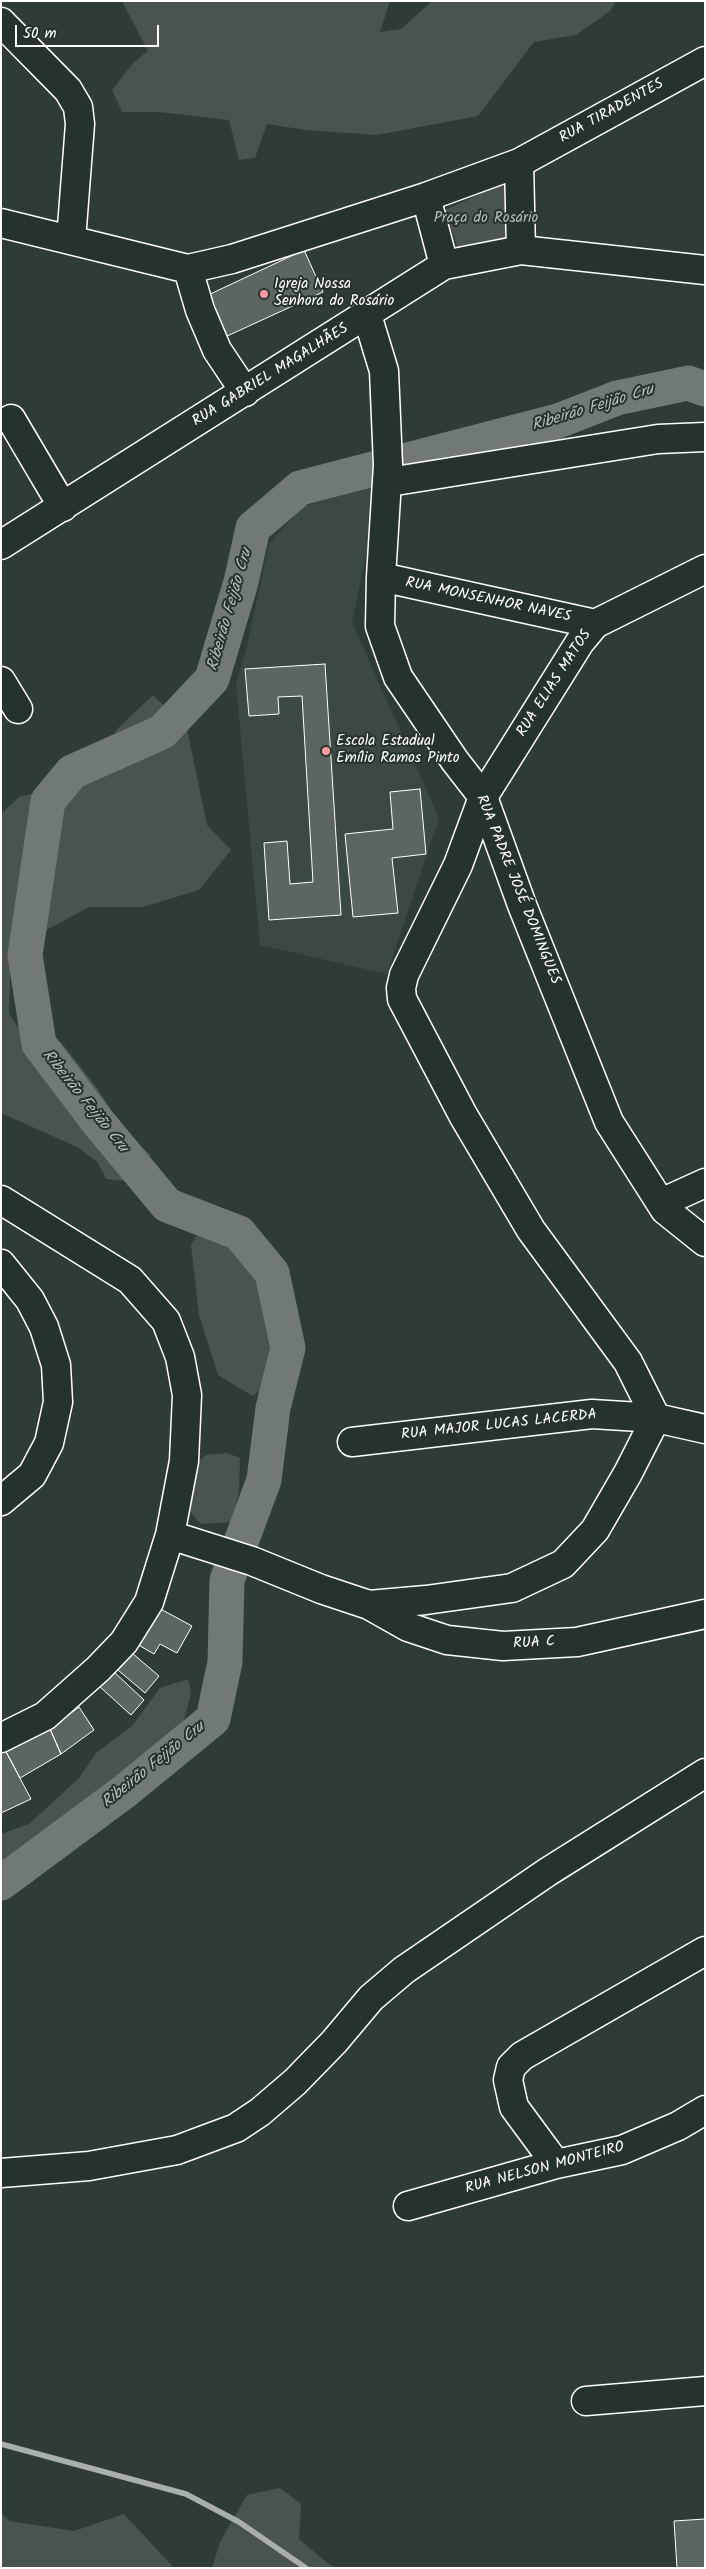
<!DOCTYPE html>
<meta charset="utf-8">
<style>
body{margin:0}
#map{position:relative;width:706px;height:2569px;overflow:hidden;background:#2f3b35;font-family:Kalam,sans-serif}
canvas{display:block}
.frame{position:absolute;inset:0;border:2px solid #fff;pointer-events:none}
.scale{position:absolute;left:15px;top:25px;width:144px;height:22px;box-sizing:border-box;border:2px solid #fff;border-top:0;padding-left:6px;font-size:15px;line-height:18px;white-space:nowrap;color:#fff;-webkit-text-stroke:4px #26332d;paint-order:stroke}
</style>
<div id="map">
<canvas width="706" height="2569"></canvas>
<div class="frame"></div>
<div class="scale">50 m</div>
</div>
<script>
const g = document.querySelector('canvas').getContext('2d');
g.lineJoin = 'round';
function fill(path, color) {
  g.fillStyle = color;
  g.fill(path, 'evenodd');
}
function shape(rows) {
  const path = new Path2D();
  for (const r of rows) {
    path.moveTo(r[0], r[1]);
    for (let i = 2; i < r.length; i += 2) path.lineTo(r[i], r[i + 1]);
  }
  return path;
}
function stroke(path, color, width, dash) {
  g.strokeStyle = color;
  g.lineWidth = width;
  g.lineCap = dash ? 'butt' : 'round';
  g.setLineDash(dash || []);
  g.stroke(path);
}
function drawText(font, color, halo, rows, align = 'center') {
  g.font = font + ' Kalam,sans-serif';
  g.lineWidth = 4;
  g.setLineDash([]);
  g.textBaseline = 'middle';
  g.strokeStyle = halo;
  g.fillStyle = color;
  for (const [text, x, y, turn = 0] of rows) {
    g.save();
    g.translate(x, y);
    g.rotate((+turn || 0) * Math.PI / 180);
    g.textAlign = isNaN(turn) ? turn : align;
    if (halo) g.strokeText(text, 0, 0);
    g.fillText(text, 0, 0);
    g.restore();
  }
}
fill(shape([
 [381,484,352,622,439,818,387,974,260,945,236,684,246,650,269,544,301,507]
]), '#3c4842');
fill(shape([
 [122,1,390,1,380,32,401,29,432,1,616,1,610,11,576,35,534,42,478,116,377,135,306,130,267,124,255,158,239,160,229,120,159,112,122,112,112,90,134,62,148,51],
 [513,179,515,241,458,249,445,210],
 [153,695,187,729,207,825,231,850,199,890,143,907,89,907,11,949,9,1014,18,1027,61,1042,98,1089,126,1134,151,1155,134,1182,106,1179,98,1163,79,1148,1,1113,1,814,19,797,95,778,117,729],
 [213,1211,248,1217,266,1239,266,1285,272,1325,273,1355,270,1381,253,1396,218,1375,199,1315,191,1245],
 [227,1453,240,1458,239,1492,232,1522,201,1524,182,1503,189,1470,206,1455],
 [188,1679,191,1693,181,1732,139,1769,1,1871,1,1834,29,1824,79,1778,96,1753,132,1726,160,1688],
 [280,2488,301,2504,299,2539,326,2562,337,2568,212,2568,220,2542,247,2495],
 [1,2513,9,2521,74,2531,124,2514,174,2568,1,2568]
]), '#4a544f');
stroke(shape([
 [1,2444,186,2494,239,2522,306,2568]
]), '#a9afac', 5.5);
stroke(shape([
 [1,1883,125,1791,213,1719,225,1662,227,1580,264,1480,273,1408,288,1348,272,1273,239,1233,167,1205,98,1122,39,1044,25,955,48,801,72,772,162,732,212,679,241,582,253,528,300,488,558,421,617,398,688,383,705,389]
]), '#707975', 35);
const building = shape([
 [304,250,323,292,225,337,206,296,304,250],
 [325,664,341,915,269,920,264,843,287,841,290,884,313,882,302,696,278,697,279,714,249,716,245,669,325,664],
 [420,789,426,854,392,858,398,913,353,917,345,834,393,829,390,792,420,789],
 [155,1606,192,1626,177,1653,160,1644,154,1654,135,1643,155,1606],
 [132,1653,159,1676,145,1693,118,1670,132,1653],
 [113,1671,144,1700,131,1715,99,1686,113,1671],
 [79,1707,94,1730,61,1754,50,1729,79,1707],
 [50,1729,61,1754,20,1778,4,1748,50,1729],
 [4,1748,31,1799,1,1813,1,1749,4,1748],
 [705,2519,705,2568,677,2568,674,2521,705,2519]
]);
fill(building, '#5b6661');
stroke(building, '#fff', 1);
const minor = shape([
 [1,22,68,90,78,107,80,124,71,240],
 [519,163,521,250],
 [426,197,444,265],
 [1,223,188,269,232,259,426,197,519,163,705,61],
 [188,269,200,310,217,350,245,392],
 [367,315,384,371,388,465,381,577,380,626,398,677,455,761,483,797,522,905,609,1122,665,1210,705,1242],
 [11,419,63,507],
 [389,482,658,439,705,437],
 [1,545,444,265,521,250,705,270],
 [381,577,595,624],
 [1,681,18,709],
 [1,1200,130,1280,166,1321,180,1357,187,1395,184,1461,170,1535,149,1602,124,1642,98,1669,45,1716,1,1738],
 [661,1203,705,1183],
 [1,1264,30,1300,44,1327,56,1365,58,1402,49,1443,32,1475,1,1501],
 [352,1442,592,1414,656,1418,705,1429],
 [170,1535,252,1561,321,1589,369,1605,426,1600,512,1588,563,1564,595,1530,628,1473,656,1418,628,1362,531,1230,463,1115,402,999,401,988,404,975,458,865,483,797,580,642,595,624,705,569],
 [369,1605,408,1627,447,1640,503,1646,577,1642,705,1614],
 [556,2164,514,2107,508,2080,511,2067,522,2056,705,1951],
 [1,2173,89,2166,177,2150,236,2128,260,2112,295,2082,334,2042,371,1998,404,1970,549,1871,705,1773],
 [408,2206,556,2164,622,2150,678,2126,705,2110],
 [586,2401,705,2391]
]);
stroke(minor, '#fff', 31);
stroke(minor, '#26332d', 28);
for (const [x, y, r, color] of [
 [264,294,5,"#ff9aa2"],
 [326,751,5,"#ff9aa2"]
]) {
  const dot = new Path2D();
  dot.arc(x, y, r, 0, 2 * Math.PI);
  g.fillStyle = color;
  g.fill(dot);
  stroke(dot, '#26332d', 2);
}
drawText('15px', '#fff', '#26332d', [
 ["RUA TIRADENTES",612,112,-29],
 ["RUA GABRIEL MAGALHÃES",271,376,-32],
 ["RUA MONSENHOR NAVES",488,601,12],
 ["RUA ELIAS MATOS",555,684,-57],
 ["RUA PADRE JOSÉ DOMINGUES",517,890,68],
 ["RUA MAJOR LUCAS LACERDA",499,1426,-6],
 ["RUA C",534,1644,-3],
 ["RUA NELSON MONTEIRO",545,2169,-15]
]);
drawText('15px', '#b7bbb9', '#26332d', [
 ["Praça do Rosário",486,219]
]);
drawText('15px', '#fff', '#26332d', [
 ["Igreja Nossa",274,285],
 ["Senhora do Rosário",274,302],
 ["Escola Estadual",336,742],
 ["Emílio Ramos Pinto",336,759]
], 'left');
drawText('italic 16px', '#b8bcba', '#26332d', [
 ["Ribeirão Feijão Cru",593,409,-17],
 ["Ribeirão Feijão Cru",231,610,-74],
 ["Ribeirão Feijão Cru",84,1102,51],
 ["Ribeirão Feijão Cru",154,1766,-39]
]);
</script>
